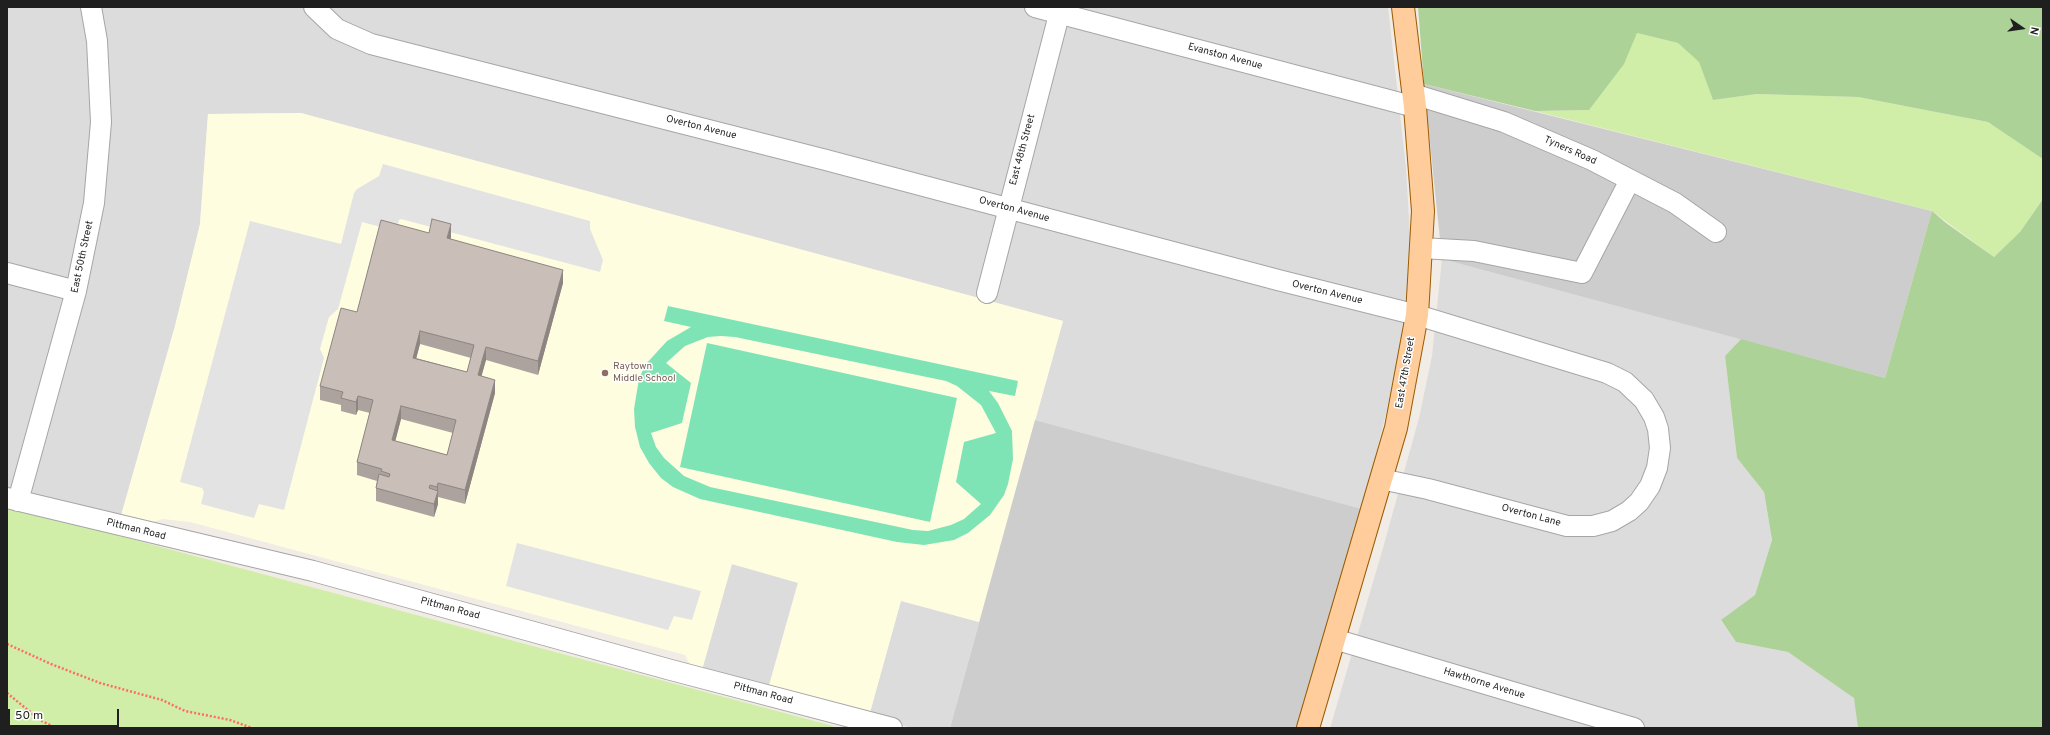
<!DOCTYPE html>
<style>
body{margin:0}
#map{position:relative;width:2050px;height:735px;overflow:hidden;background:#f1ece5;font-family:Overpass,sans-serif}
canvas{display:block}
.frame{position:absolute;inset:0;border:8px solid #1f1f1f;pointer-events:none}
.north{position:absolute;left:2002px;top:8px;width:40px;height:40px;-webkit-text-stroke:3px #fff;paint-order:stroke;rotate:103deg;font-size:11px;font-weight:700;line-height:16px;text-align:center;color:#1f1f1f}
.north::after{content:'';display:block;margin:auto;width:14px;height:18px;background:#1f1f1f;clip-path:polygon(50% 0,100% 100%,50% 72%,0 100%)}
.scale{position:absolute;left:8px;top:709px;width:111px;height:18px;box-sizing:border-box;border:2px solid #1f1f1f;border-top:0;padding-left:5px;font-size:12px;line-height:14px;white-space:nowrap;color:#1f1f1f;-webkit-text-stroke:3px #fff;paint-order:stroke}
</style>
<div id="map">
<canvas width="2050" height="735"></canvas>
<div class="frame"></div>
<div class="north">N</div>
<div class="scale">50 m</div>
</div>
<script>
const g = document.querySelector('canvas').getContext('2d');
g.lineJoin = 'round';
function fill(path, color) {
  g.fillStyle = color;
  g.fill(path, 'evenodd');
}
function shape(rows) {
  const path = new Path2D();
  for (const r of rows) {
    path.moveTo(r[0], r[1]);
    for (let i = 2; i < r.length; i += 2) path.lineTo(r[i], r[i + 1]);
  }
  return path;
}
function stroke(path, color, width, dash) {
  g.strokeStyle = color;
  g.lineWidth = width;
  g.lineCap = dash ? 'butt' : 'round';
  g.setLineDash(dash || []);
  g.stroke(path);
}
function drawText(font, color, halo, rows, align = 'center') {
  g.font = font + ' Overpass,sans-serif';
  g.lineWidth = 3;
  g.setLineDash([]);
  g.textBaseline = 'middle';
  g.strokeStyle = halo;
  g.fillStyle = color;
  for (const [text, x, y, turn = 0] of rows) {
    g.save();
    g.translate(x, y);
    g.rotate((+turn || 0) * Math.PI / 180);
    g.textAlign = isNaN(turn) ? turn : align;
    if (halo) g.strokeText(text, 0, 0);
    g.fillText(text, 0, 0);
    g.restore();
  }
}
fill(shape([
 [7,7,1388,7,1406,168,1410,236,1407,290,1399,352,1387,410,1362,509,1035,420,1063,321,301,113,208,114,200,224,175,326,120,519,7,488],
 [1442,259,1741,339,1725,356,1737,458,1764,492,1772,540,1755,595,1721,621,1736,642,1788,652,1855,698,1858,728,1330,728,1383,548,1419,418,1432,356],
 [731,564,798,582,768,689,702,670],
 [901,600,979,622,950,728,912,728,869,716]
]), '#dddcdc');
fill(shape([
 [301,113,1063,321,979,622,901,601,869,716,768,689,798,583,732,564,702,670,689,663,685,655,190,522,163,519,152,522,120,519,175,326,200,224,208,114]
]), '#fffde0');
fill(shape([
 [1424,84,1932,211,1885,378,1442,259],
 [1035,420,1362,509,1297,728,950,728]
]), '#cdcdcd');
fill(shape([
 [1637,33,1678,43,1699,61,1713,100,1757,94,1858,97,1988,122,2043,158,2043,199,2020,232,1994,257,1932,211,1535,111,1589,110],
 [7,506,833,726,833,728,7,728]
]), '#d0eea8');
fill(shape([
 [1418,7,2043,7,2043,159,1988,122,1858,97,1757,94,1713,100,1699,62,1678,43,1637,33,1624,64,1589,110,1535,111,1424,84],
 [2043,199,2043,728,1858,728,1854,698,1788,652,1736,642,1721,620,1755,595,1772,540,1764,492,1737,458,1725,356,1741,339,1885,378,1932,211,1946,223,1994,257,2020,232]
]), '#add297');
fill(shape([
 [668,306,1018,381,1015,396,989,391,998,403,1012,431,1013,459,1008,484,1004,495,990,515,968,533,954,540,924,545,897,542,700,499,673,487,661,478,649,463,640,447,635,427,634,409,639,379,645,365,667,341,691,327,664,321],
 [721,336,735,337,946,381,957,386,981,405,996,433,964,442,956,482,981,504,964,519,951,525,928,531,913,530,710,487,684,476,664,458,656,447,651,433,682,423,691,383,666,363,685,346,708,337],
 [707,343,957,398,930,522,680,467]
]), '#7fe4b5');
fill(shape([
 [383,164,590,221,590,229,603,260,600,272,401,219,399,220,396,231,362,222,338,309,329,317,320,349,324,358,284,510,259,504,254,518,201,504,204,492,202,488,180,482,250,221,341,244,354,193,357,189,379,176],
 [517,543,701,591,692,620,674,616,668,630,506,586]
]), '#e3e3e3');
const minor = shape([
 [314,7,337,29,371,44,826,160,1278,280,1417,315,1607,373,1625,382,1644,400,1654,417,1658,429,1660,448,1657,468,1650,486,1639,502,1629,511,1612,521,1593,526,1567,526,1428,489,1381,479],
 [1035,7,1415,107],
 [1413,94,1504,122,1592,160,1675,203,1716,232],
 [1421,248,1474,251,1582,273,1630,180],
 [7,273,76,291],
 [987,293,1061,7],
 [7,498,313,571,671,670,892,728],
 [18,501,76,291,94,203,101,122,97,41,91,7],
 [1334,639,1634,728]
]);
const major = shape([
 [1308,728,1396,428,1417,315,1423,211,1415,107,1403,7]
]);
stroke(minor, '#a6a6a6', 22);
stroke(major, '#9b5b00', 24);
stroke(shape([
 [7,644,51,664,100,683,162,700,185,711,230,720,252,728],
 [7,693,40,720,56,728]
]), '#ff6b68', 2.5, [2, 2]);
stroke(minor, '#fff', 20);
stroke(major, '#ffcc9c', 22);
fill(shape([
 [429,233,451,237,451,239,563,283,538,375,486,360,481,376,495,393,465,504,438,497,438,504,434,517,376,501,376,488,377,481,357,475,357,462,370,413,358,410,356,415,341,411,341,405,320,400,320,386,357,312],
 [420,344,471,358,467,372,416,358],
 [401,419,453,433,447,455,395,441]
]), '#ada39e');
fill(shape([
 [451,224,451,237,447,252,447,238],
 [563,270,563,283,538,375,538,361],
 [420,331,420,344,413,371,413,358],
 [486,347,486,360,478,389,478,375],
 [495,380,495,393,465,504,465,490],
 [358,396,358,410,356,415,356,402],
 [401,406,401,419,392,454,392,440],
 [438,483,438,504,434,517,434,504,437,493,437,487]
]), '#8d8581');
const building = shape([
 [432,219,451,224,447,238,563,270,538,361,486,347,478,375,495,380,465,490,438,483,437,487,430,485,429,488,438,491,434,504,376,488,379,474,389,477,390,474,381,471,382,469,357,462,373,400,358,396,356,402,341,398,343,392,320,386,341,308,357,312,381,220,429,233,432,219],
 [420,331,474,345,467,372,413,358,420,331],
 [401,406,456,420,447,455,392,440,401,406]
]);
fill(building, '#c9beb8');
stroke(building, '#8d8581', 1);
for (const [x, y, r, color] of [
 [605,373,4,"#8d6e63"]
]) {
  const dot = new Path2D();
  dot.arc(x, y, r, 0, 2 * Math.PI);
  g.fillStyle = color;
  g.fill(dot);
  stroke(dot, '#fff', 1.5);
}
drawText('10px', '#1f1f1f', '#fff', [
 ["Evanston Avenue",1225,57,15],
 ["Overton Avenue",701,128,14],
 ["East 48th Street",1023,150,-75],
 ["Tyners Road",1570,151,24],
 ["Overton Avenue",1014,210,15],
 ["East 50th Street",83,257,-78],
 ["Overton Avenue",1327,293,14],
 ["East 47th Street",1406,373,-80],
 ["Overton Lane",1531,516,15],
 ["Pittman Road",136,530,14],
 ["Pittman Road",450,609,15],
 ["Hawthorne Avenue",1484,684,17],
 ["Pittman Road",763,694,15]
]);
drawText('10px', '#785e54', '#fff', [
 ["Raytown",613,367],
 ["Middle School",613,379]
], 'left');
</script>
